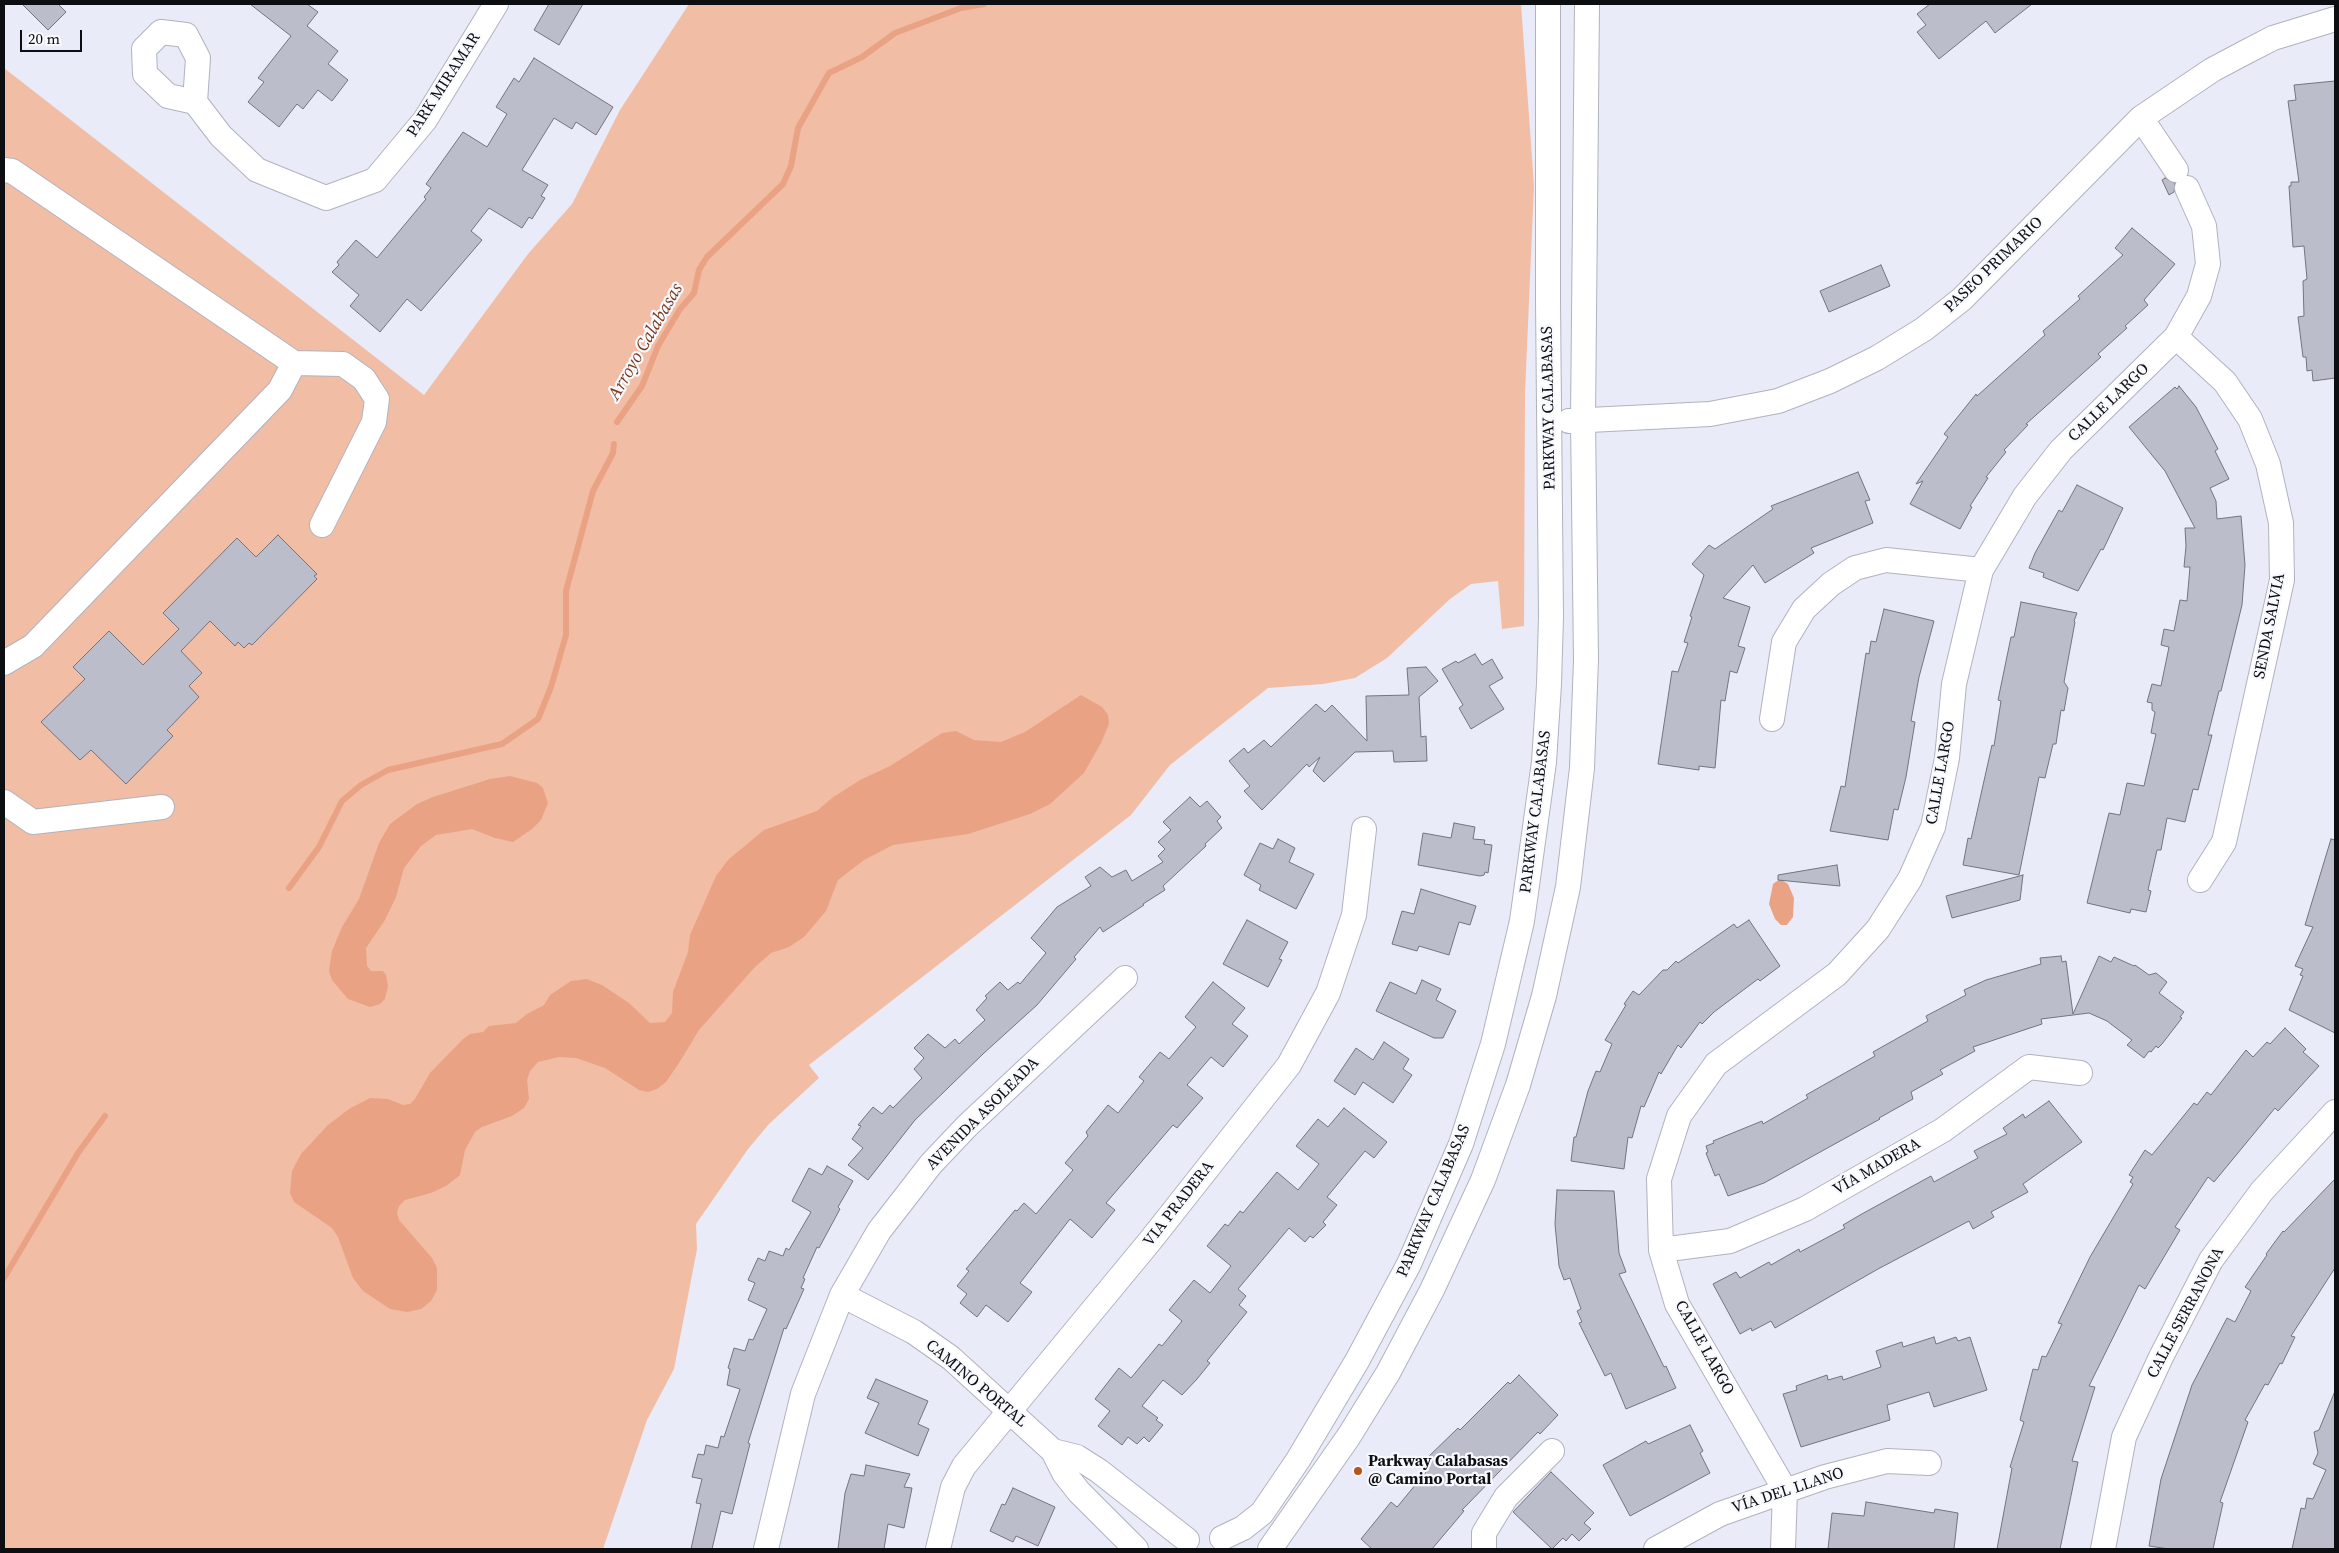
<!DOCTYPE html>
<meta charset="utf-8">
<style>
body{margin:0}
#map{position:relative;width:2339px;height:1553px;overflow:hidden;background:#e9ebf8;font-family:"Source Serif 4",serif}
canvas{display:block}
.frame{position:absolute;inset:0;border:5px solid #0d0e12;pointer-events:none}
.scale{position:absolute;left:20px;top:30px;width:62px;height:22px;box-sizing:border-box;border:2px solid #0d0e12;border-top:0;padding-left:6px;font-size:15px;line-height:18px;white-space:nowrap;color:#0d0e12;-webkit-text-stroke:4px #f8f9fe;paint-order:stroke}
</style>
<div id="map">
<canvas width="2339" height="1553"></canvas>
<div class="frame"></div>
<div class="scale">20 m</div>
</div>
<script>
const g = document.querySelector('canvas').getContext('2d');
g.lineJoin = 'round';
function fill(path, color) {
  g.fillStyle = color;
  g.fill(path, 'evenodd');
}
function shape(rows) {
  const path = new Path2D();
  for (const r of rows) {
    path.moveTo(r[0], r[1]);
    for (let i = 2; i < r.length; i += 2) path.lineTo(r[i], r[i + 1]);
  }
  return path;
}
function stroke(path, color, width, dash) {
  g.strokeStyle = color;
  g.lineWidth = width;
  g.lineCap = dash ? 'butt' : 'round';
  g.setLineDash(dash || []);
  g.stroke(path);
}
function drawText(font, color, halo, rows, align = 'center') {
  g.font = font + ' "Source Serif 4",serif';
  g.lineWidth = 4.5;
  g.setLineDash([]);
  g.textBaseline = 'middle';
  g.strokeStyle = halo;
  g.fillStyle = color;
  for (const [text, x, y, turn = 0] of rows) {
    g.save();
    g.translate(x, y);
    g.rotate((+turn || 0) * Math.PI / 180);
    g.textAlign = isNaN(turn) ? turn : align;
    if (halo) g.strokeText(text, 0, 0);
    g.fillText(text, 0, 0);
    g.restore();
  }
}
fill(shape([
 [689,4,1521,4,1534,186,1525,393,1524,626,1502,629,1498,581,1471,584,1450,599,1387,658,1355,678,1323,684,1268,688,1170,765,1131,815,809,1065,819,1078,769,1124,748,1149,696,1224,697,1249,674,1369,647,1420,603,1549,4,1549,4,68,424,395,528,254,572,204,620,110]
]), '#f2bda5');
fill(shape([
 [1081,695,1102,707,1108,715,1109,724,1101,743,1084,773,1050,804,1030,814,968,834,893,845,864,860,838,880,826,911,804,937,789,947,771,953,755,967,699,1030,679,1063,666,1082,657,1089,648,1092,639,1090,605,1068,576,1058,559,1057,538,1062,530,1071,527,1080,529,1099,524,1108,512,1116,482,1127,475,1132,465,1150,460,1175,446,1186,431,1193,405,1200,399,1206,397,1213,399,1220,432,1258,437,1268,437,1290,431,1301,421,1309,407,1312,390,1309,363,1291,353,1278,338,1237,332,1228,294,1202,290,1193,292,1171,301,1154,328,1125,349,1109,370,1098,388,1099,403,1105,410,1104,415,1099,430,1073,463,1039,470,1034,483,1032,489,1026,516,1023,527,1014,544,1005,550,995,571,981,587,979,602,985,629,1003,650,1023,665,1022,672,1013,673,992,688,952,690,935,716,876,728,860,764,830,817,811,832,798,860,780,890,766,942,733,956,731,974,740,1001,742,1025,732],
 [510,776,537,783,543,788,548,803,541,820,532,829,513,842,495,838,472,829,436,835,421,846,404,868,396,897,385,920,366,948,367,966,371,971,383,971,386,975,388,986,385,999,380,1004,370,1007,348,999,332,980,329,971,332,951,342,927,359,899,379,843,390,824,417,804,433,797,490,779],
 [1780,879,1788,884,1794,898,1793,917,1787,925,1781,925,1775,919,1769,904,1773,884]
]), '#e9a384');
stroke(shape([
 [617,422,642,386,658,346,680,309,694,293,699,270,707,257,783,184,791,166,798,128,829,73,862,57,895,33,961,8,984,4],
 [289,888,319,847,342,801,361,785,388,770,502,744,538,719,551,687,566,635,566,591,593,491,613,453,614,444],
 [4,1278,78,1153,105,1116]
]), '#e9a384', 6);
const building = shape([
 [22,4,58,4,66,12,48,30,22,4],
 [250,4,307,4,318,12,307,26,338,51,328,64,348,80,332,101,318,90,303,109,297,104,279,127,248,102,264,82,258,78,291,36,250,4],
 [549,4,583,4,559,45,534,30,549,4],
 [1930,4,2032,4,1995,33,1986,21,1939,59,1917,32,1926,25,1917,14,1930,4],
 [534,58,613,107,596,135,576,122,572,129,554,118,522,170,548,185,541,196,545,198,532,219,529,217,522,228,489,208,471,231,482,240,421,311,407,299,380,332,350,306,359,295,332,272,339,265,337,262,356,240,377,258,426,199,424,197,431,188,426,184,463,132,487,147,507,114,496,107,514,78,519,82,534,58],
 [2335,81,2335,378,2313,381,2312,370,2307,371,2306,357,2303,357,2298,317,2304,316,2303,281,2307,279,2304,246,2293,247,2289,186,2291,186,2291,182,2299,182,2288,101,2296,100,2294,85,2335,81],
 [2165,178,2175,183,2174,192,2169,195,2162,180,2165,178],
 [2132,228,2175,264,2144,300,2148,305,2125,326,2127,328,2098,354,2101,357,2026,424,2028,425,2004,450,2006,452,1986,477,1988,478,1970,506,1972,507,1960,529,1910,504,1923,481,1916,484,1948,437,1944,434,1976,394,1977,396,2045,335,2043,331,2080,299,2078,296,2123,255,2115,248,2132,228],
 [1881,265,1890,286,1829,312,1820,291,1881,265],
 [2179,386,2196,407,2218,449,2215,451,2229,479,2210,488,2216,501,2217,519,2241,516,2245,565,2242,605,2221,691,2219,691,2208,735,2212,735,2198,790,2193,789,2185,822,2167,818,2161,850,2157,850,2148,890,2151,891,2146,912,2131,909,2130,913,2087,903,2109,813,2120,815,2127,783,2144,786,2156,734,2151,733,2155,712,2152,710,2152,703,2147,702,2152,684,2161,686,2169,647,2161,645,2164,629,2174,631,2180,600,2187,601,2190,567,2184,567,2186,546,2185,528,2195,528,2165,471,2129,427,2175,387,2177,389,2179,386],
 [1858,472,1870,500,1865,501,1873,523,1811,548,1814,553,1765,583,1753,565,1723,598,1750,607,1738,646,1745,648,1737,673,1730,671,1725,701,1721,700,1715,768,1699,766,1699,770,1658,764,1672,671,1678,672,1688,643,1684,642,1692,617,1690,616,1704,575,1692,564,1709,545,1715,549,1773,509,1771,506,1858,472],
 [2077,485,2123,508,2103,550,2101,549,2078,591,2043,577,2044,573,2029,568,2035,553,2059,510,2062,512,2077,485],
 [278,535,317,574,314,576,317,579,252,645,249,643,244,648,238,642,235,646,210,621,181,651,202,673,189,686,199,697,167,730,173,736,126,784,91,750,80,760,41,722,85,679,73,667,109,631,143,665,179,629,163,613,237,538,256,557,278,535],
 [2021,602,2077,613,2074,621,2075,622,2064,682,2068,688,2064,711,2061,710,2056,744,2053,744,2045,778,2039,777,2019,875,1963,865,1968,838,1971,839,1992,745,1994,746,2001,701,1998,700,2011,637,2014,637,2021,602],
 [1884,609,1934,621,1919,677,1911,721,1915,722,1906,777,1898,810,1894,809,1888,840,1830,831,1841,786,1845,787,1866,653,1869,654,1871,641,1876,642,1884,609],
 [1475,654,1482,665,1492,659,1503,678,1489,686,1504,709,1471,729,1459,708,1463,705,1442,669,1456,661,1458,663,1475,654],
 [1426,667,1438,681,1419,697,1421,737,1426,736,1427,761,1394,762,1393,751,1355,752,1324,782,1313,771,1320,757,1309,767,1307,764,1262,810,1244,791,1250,786,1229,761,1244,748,1248,753,1264,740,1271,747,1316,704,1325,712,1332,705,1367,741,1366,696,1409,695,1407,668,1426,667],
 [1190,797,1200,807,1207,801,1221,817,1217,821,1222,828,1205,844,1206,846,1163,886,1165,890,1143,904,1144,905,1103,932,1100,927,1074,957,1076,959,1037,1005,984,1053,915,1120,868,1180,848,1165,863,1148,852,1139,861,1126,858,1125,873,1107,882,1114,890,1105,893,1108,922,1078,914,1069,924,1058,914,1048,928,1034,945,1048,955,1039,959,1044,985,1020,976,1010,987,998,985,996,1000,982,1008,990,1018,982,1020,984,1046,953,1031,938,1057,907,1091,886,1085,877,1100,867,1112,877,1126,870,1132,881,1163,862,1158,856,1165,849,1158,842,1171,830,1163,822,1190,797],
 [1454,823,1475,827,1473,839,1485,840,1484,844,1492,845,1488,873,1485,872,1484,875,1480,876,1418,865,1423,833,1451,838,1454,823],
 [1278,839,1295,848,1289,862,1314,874,1296,909,1259,890,1261,885,1244,875,1260,843,1273,849,1278,839],
 [2331,839,2335,840,2335,1033,2289,1010,2303,976,2300,975,2303,969,2295,966,2313,927,2305,925,2331,839],
 [1837,865,1840,886,1778,880,1778,875,1837,865],
 [2023,875,2020,900,1952,918,1946,896,2023,875],
 [1421,889,1476,906,1470,925,1459,922,1449,955,1419,946,1417,951,1392,944,1402,911,1414,914,1421,889],
 [1247,920,1288,942,1279,959,1282,960,1268,987,1223,964,1247,920],
 [1749,920,1780,966,1760,981,1758,979,1714,1012,1702,1024,1700,1022,1681,1048,1678,1045,1661,1074,1659,1072,1644,1107,1641,1106,1632,1138,1628,1137,1624,1169,1571,1161,1574,1137,1576,1137,1588,1091,1596,1071,1600,1072,1612,1044,1605,1040,1626,1005,1624,1004,1633,991,1639,995,1663,970,1667,970,1676,961,1678,963,1734,924,1737,928,1749,920],
 [2061,956,2062,962,2066,961,2073,1014,2099,956,2111,962,2114,957,2134,966,2135,965,2149,975,2156,973,2167,982,2159,993,2184,1012,2180,1017,2182,1018,2162,1044,2158,1048,2156,1046,2151,1052,2149,1051,2144,1058,2127,1045,2132,1040,2107,1021,2089,1013,2041,1019,2042,1024,1973,1047,1975,1051,1940,1070,1943,1074,1911,1092,1913,1099,1879,1118,1880,1119,1764,1183,1728,1196,1719,1174,1715,1176,1706,1153,1708,1152,1706,1146,1714,1143,1713,1141,1762,1121,1763,1124,1808,1098,1806,1095,1875,1056,1873,1052,1928,1021,1926,1016,1966,995,1964,990,1986,980,2041,964,2040,958,2061,956],
 [1422,980,1441,989,1436,1000,1456,1011,1443,1038,1434,1038,1376,1011,1390,982,1416,994,1422,980],
 [1213,982,1245,1008,1232,1024,1248,1036,1223,1067,1211,1057,1187,1085,1203,1098,1177,1128,1173,1125,1106,1203,1115,1210,1092,1238,1070,1219,1020,1283,1032,1292,1008,1322,986,1305,977,1317,960,1303,967,1294,957,1286,969,1271,966,1269,1015,1210,1017,1211,1024,1203,1036,1214,1073,1170,1065,1163,1088,1136,1086,1132,1108,1105,1118,1113,1144,1081,1139,1077,1160,1052,1169,1059,1196,1027,1185,1017,1213,982],
 [2285,1028,2306,1049,2303,1052,2319,1066,2278,1111,2275,1108,2214,1182,2208,1177,2175,1227,2180,1230,2145,1289,2139,1285,2089,1386,2095,1387,2072,1461,2078,1462,2060,1549,1997,1549,2012,1468,2010,1467,2024,1422,2020,1420,2033,1369,2038,1370,2042,1356,2046,1357,2062,1324,2058,1323,2090,1257,2133,1184,2130,1182,2133,1177,2129,1175,2145,1150,2152,1155,2194,1103,2197,1105,2207,1092,2211,1095,2246,1050,2253,1057,2267,1042,2270,1044,2285,1028],
 [1384,1042,1409,1059,1403,1069,1412,1075,1393,1103,1363,1082,1355,1095,1334,1081,1356,1048,1373,1060,1384,1042],
 [2049,1101,2082,1142,2023,1184,2028,1192,1991,1212,1994,1217,1973,1229,1969,1221,1878,1269,1775,1328,1771,1321,1752,1331,1751,1328,1740,1334,1713,1284,1736,1272,1740,1278,1769,1262,1771,1265,1799,1249,1800,1252,1845,1228,1843,1225,1860,1215,1931,1176,1934,1182,1978,1158,1974,1151,2007,1134,2003,1128,2023,1114,2025,1118,2049,1101],
 [1344,1108,1387,1142,1374,1158,1365,1151,1327,1197,1337,1205,1323,1222,1326,1225,1313,1238,1310,1236,1305,1242,1289,1228,1238,1289,1246,1296,1239,1305,1247,1312,1207,1361,1210,1363,1197,1379,1182,1395,1163,1380,1142,1406,1158,1418,1156,1420,1163,1425,1149,1442,1144,1437,1137,1444,1128,1437,1122,1445,1098,1426,1110,1411,1095,1399,1119,1368,1131,1378,1159,1344,1162,1346,1182,1321,1169,1310,1194,1280,1210,1293,1231,1266,1207,1246,1225,1224,1228,1226,1240,1211,1243,1213,1277,1172,1298,1190,1319,1164,1296,1146,1318,1119,1328,1127,1344,1108],
 [827,1166,853,1181,838,1207,840,1209,819,1248,817,1247,803,1278,805,1279,801,1288,804,1289,786,1329,784,1328,748,1443,750,1444,732,1514,721,1511,712,1549,691,1549,701,1504,696,1503,702,1479,692,1477,698,1454,704,1455,706,1445,718,1448,721,1436,724,1437,740,1389,727,1385,730,1369,728,1368,734,1348,745,1351,749,1339,753,1340,767,1309,748,1300,755,1283,748,1280,758,1258,765,1261,769,1251,783,1256,786,1248,789,1250,811,1212,792,1201,793,1199,809,1168,822,1175,827,1166],
 [2335,1179,2335,1268,2291,1336,2295,1337,2282,1364,2280,1363,2268,1385,2265,1384,2245,1420,2248,1422,2220,1502,2223,1503,2213,1549,2169,1549,2149,1546,2161,1479,2192,1385,2227,1318,2235,1322,2251,1291,2245,1287,2267,1255,2266,1254,2283,1231,2284,1232,2335,1179],
 [1557,1190,1614,1191,1619,1253,1626,1272,1619,1274,1664,1367,1666,1366,1676,1388,1626,1409,1611,1373,1605,1376,1579,1323,1582,1322,1577,1311,1581,1309,1570,1278,1564,1280,1559,1266,1555,1224,1557,1190],
 [1934,1337,1936,1344,1956,1337,1958,1341,1970,1337,1987,1390,1934,1407,1929,1392,1887,1405,1890,1420,1801,1447,1783,1394,1797,1390,1796,1386,1827,1375,1828,1380,1842,1376,1843,1380,1881,1367,1876,1351,1902,1342,1903,1347,1934,1337],
 [1519,1375,1558,1415,1540,1434,1538,1432,1462,1510,1464,1511,1432,1549,1372,1549,1361,1539,1391,1502,1397,1507,1398,1506,1430,1467,1424,1461,1458,1428,1460,1430,1508,1382,1510,1384,1519,1375],
 [876,1379,928,1401,918,1424,929,1429,918,1456,865,1433,879,1403,867,1398,876,1379],
 [2335,1391,2335,1549,2292,1549,2301,1508,2305,1509,2307,1498,2313,1499,2326,1470,2313,1464,2318,1453,2314,1432,2319,1430,2335,1391],
 [1690,1425,1703,1451,1700,1453,1710,1473,1630,1516,1603,1465,1646,1441,1648,1444,1690,1425],
 [866,1465,910,1474,904,1487,912,1488,904,1528,888,1524,884,1549,838,1549,845,1493,851,1474,864,1476,866,1465],
 [1551,1472,1594,1513,1584,1523,1591,1529,1579,1541,1572,1534,1566,1541,1563,1538,1552,1549,1513,1512,1551,1472],
 [1013,1488,1055,1507,1038,1546,1016,1536,1013,1542,990,1531,1002,1504,1005,1505,1013,1488],
 [1866,1502,1934,1513,1935,1509,1958,1513,1954,1549,1828,1549,1832,1513,1864,1516,1866,1502]
]);
fill(building, '#bbbdca');
stroke(building, '#72747f', 1);
const minor = shape([
 [195,102,168,96,145,74,144,49,161,32,186,35,198,58,195,102,221,136,257,170,326,198,375,180,425,120,496,4],
 [2141,118,2176,170],
 [4,170,12,171,294,363],
 [2176,337,2225,382,2250,419,2268,464,2281,523,2282,580,2224,842,2200,880],
 [1569,421,1710,414,1778,401,1830,381,1877,358,1924,329,1962,299,2141,118,2212,70,2244,53,2273,38,2335,19],
 [4,663,33,646,280,390,294,363,343,364,364,379,377,399,374,422,322,525],
 [1772,719,1784,642,1804,609,1831,584,1855,568,1886,560,1981,570],
 [4,802,33,822,162,807],
 [1661,1250,1730,1241,1805,1209,1943,1130,2029,1067,2080,1073],
 [842,1295,914,1332,951,1358,1053,1451,1064,1473,1079,1492,1136,1549],
 [1053,1451,1077,1457,1099,1471,1187,1540],
 [1222,1538,1243,1528,1262,1513,1298,1460,1357,1361,1409,1264,1461,1144,1493,1044,1522,921,1544,762,1549,684,1551,617,1548,301,1548,4],
 [766,1549,803,1394,842,1295,879,1231,931,1164,967,1126,1125,978],
 [938,1549,953,1487,964,1466,1150,1241,1289,1065,1328,993,1354,915,1364,829],
 [1270,1549,1349,1436,1388,1373,1432,1290,1483,1180,1518,1085,1544,996,1568,887,1582,768,1586,660,1583,420,1587,4],
 [1484,1549,1484,1533,1506,1497,1552,1451],
 [1656,1549,1720,1514,1825,1477,1887,1461,1929,1463],
 [1783,1549,1785,1490,1677,1304,1661,1250,1659,1179,1679,1116,1716,1064,1837,974,1878,929,1910,879,1933,827,1947,758,1954,684,1981,570,2025,496,2061,450,2176,337,2199,296,2208,264,2204,226,2187,188],
 [2103,1549,2124,1437,2161,1357,2211,1260,2262,1191,2335,1112]
]);
stroke(minor, '#b0b3bf', 26);
stroke(minor, '#fff', 24);
for (const [x, y, r, color] of [
 [1358,1471,5,"#b7531d"]
]) {
  const dot = new Path2D();
  dot.arc(x, y, r, 0, 2 * Math.PI);
  g.fillStyle = color;
  g.fill(dot);
  stroke(dot, '#f8f9fe', 2);
}
drawText('16px', '#0d0e12', '#f8f9fe', [
 ["PARK MIRAMAR",444,85,-57],
 ["PASEO PRIMARIO",1994,265,-44],
 ["CALLE LARGO",2109,403,-44],
 ["PARKWAY CALABASAS",1549,408,-91],
 ["SENDA SALVIA",2270,626,-79],
 ["CALLE LARGO",1941,773,-80],
 ["PARKWAY CALABASAS",1536,812,-83],
 ["AVENIDA ASOLEADA",983,1114,-45],
 ["VÍA MADERA",1877,1167,-30],
 ["PARKWAY CALABASAS",1434,1201,-67],
 ["VIA PRADERA",1179,1204,-52],
 ["CALLE SERRANONA",2186,1313,-62],
 ["CALLE LARGO",1704,1348,61],
 ["CAMINO PORTAL",976,1384,40],
 ["VÍA DEL LLANO",1788,1491,-18]
]);
drawText('bold 16px', '#0d0e12', '#f8f9fe', [
 ["Parkway Calabasas",1368,1462],
 ["@ Camino Portal",1368,1480]
], 'left');
drawText('italic 18px', '#793919', '#f8f9fe', [
 ["Arroyo Calabasas",646,342,-60]
]);
</script>
